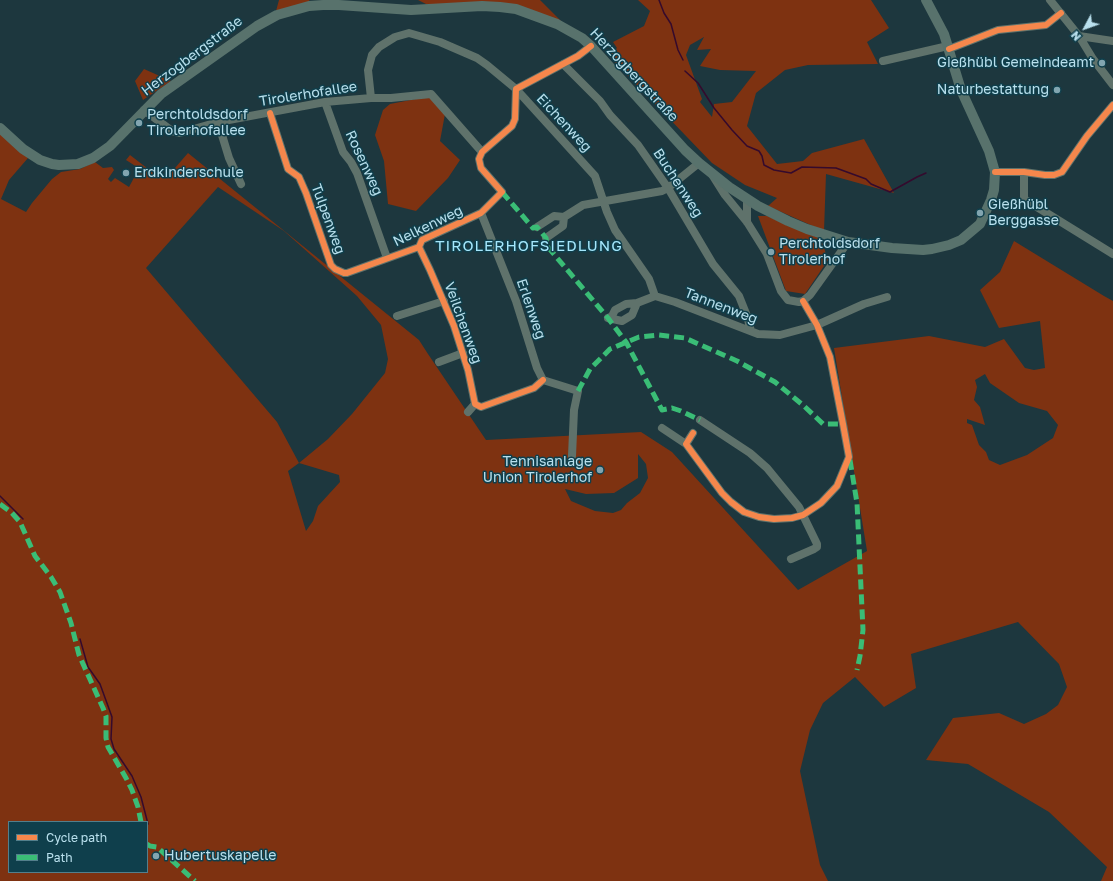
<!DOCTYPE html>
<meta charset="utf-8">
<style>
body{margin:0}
#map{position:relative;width:1113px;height:881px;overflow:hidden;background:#1d373e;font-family:"Golos Text",sans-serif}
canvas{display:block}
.legend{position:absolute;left:8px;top:821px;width:140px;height:52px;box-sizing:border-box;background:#0f3f4c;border:1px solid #537f8c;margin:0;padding:5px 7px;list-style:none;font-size:12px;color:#b9e0ed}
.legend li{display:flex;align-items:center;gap:8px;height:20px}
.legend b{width:20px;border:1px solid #537f8c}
.north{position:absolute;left:1065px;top:8px;width:40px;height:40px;-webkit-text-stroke:3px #0f3f4c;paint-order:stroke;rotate:229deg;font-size:11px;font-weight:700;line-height:16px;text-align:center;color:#b9e0ed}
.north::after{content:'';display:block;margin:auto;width:14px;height:18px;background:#b9e0ed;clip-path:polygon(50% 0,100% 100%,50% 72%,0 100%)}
</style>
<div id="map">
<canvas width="1113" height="881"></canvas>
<ul class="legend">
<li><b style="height:5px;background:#f5874c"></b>Cycle path</li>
<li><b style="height:5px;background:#3abd76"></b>Path</li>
</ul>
<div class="north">N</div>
</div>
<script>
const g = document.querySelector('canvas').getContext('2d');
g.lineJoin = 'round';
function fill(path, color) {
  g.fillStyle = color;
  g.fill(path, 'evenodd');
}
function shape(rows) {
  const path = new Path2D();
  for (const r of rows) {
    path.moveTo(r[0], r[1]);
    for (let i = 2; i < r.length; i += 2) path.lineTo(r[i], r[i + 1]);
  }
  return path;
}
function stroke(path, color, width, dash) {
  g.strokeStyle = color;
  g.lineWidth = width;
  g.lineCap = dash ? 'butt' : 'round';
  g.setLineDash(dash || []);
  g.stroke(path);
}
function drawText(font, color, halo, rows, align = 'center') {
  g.font = font + ' "Golos Text",sans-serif';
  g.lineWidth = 3;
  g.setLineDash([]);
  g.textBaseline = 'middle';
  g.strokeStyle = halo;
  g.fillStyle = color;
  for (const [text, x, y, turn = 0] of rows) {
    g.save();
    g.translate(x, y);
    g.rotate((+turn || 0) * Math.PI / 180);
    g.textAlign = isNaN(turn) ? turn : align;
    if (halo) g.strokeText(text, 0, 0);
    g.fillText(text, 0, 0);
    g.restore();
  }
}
fill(shape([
 [279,0,309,0,310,2,276,11],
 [418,0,540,0,561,21,515,5,426,4],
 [638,0,871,0,889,28,867,42,878,64,808,65,785,70,756,93,747,126,777,164,803,161,812,153,864,139,894,193,826,174,824,231,768,206,777,198,745,185,712,163,609,56,617,48,613,42,644,26,650,11],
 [704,37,697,50,711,49,700,66,720,70,756,71,732,102,714,104,712,117,700,102,702,99,686,55,690,45],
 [144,69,171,81,143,100,135,81],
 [421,98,432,98,445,114,440,141,460,160,448,178,416,211,388,204,384,161,375,135,383,110,390,104],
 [0,133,28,158,9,180,1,199,26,212,32,203,52,179,61,172,80,169,95,162,103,168,112,167,114,170,108,179,111,182,115,178,129,187,136,174,137,167,126,160,130,155,156,175,168,176,188,153,419,340,428,354,486,440,641,432,672,452,798,590,867,551,834,348,929,336,985,347,1004,339,1025,368,1034,370,1045,368,1040,321,999,328,980,290,1000,272,1014,241,1104,296,1113,301,1113,881,1101,881,1107,867,1049,812,968,764,926,760,953,718,999,713,1024,724,1046,714,1058,705,1067,687,1059,664,1018,622,911,654,916,688,884,707,855,677,823,703,810,730,800,771,820,865,828,881,0,881],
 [218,187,284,231,357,296,381,325,388,359,385,373,352,414,328,439,299,463,277,422,146,268],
 [985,374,990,383,1019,403,1047,411,1058,425,1053,438,1027,455,1000,465,989,460,986,452,979,445,972,425,967,423,967,419,985,425,980,407,974,400,977,387,975,380],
 [638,454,646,464,648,478,640,493,627,503,621,510,613,513,595,511,571,501,565,489,586,494,614,493,638,478],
 [299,463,339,475,340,482,318,506,313,521,306,531,288,471],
 [9,822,147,822,147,872,9,872],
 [758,216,767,216,821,239,828,260,805,294,786,291]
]), '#7e3211');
stroke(shape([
 [659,0,664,13,671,24,678,50,683,60],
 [685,71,698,83,714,108,732,130,747,146,759,151,762,156,764,165,774,170,791,173,802,167,836,168,866,179,871,184,890,192,917,177,926,173],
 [0,496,23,519],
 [80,639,88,667,100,684,112,717,111,739,114,749,132,776,141,797,148,824]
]), '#350a2d', 1.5);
stroke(shape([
 [1050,0,1079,36,1093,59,1113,85],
 [1079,36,1113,41],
 [949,49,998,30,1046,25,1061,13],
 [883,61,948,46],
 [563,64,600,101,610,115,638,145,668,188,713,264,739,296,747,316,751,331],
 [371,98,368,70,372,55,379,47,395,37,409,33,440,42,477,58,487,65,516,89,595,176,607,212,615,230,649,279,655,296],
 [325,102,343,152,351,162,357,173,387,258],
 [144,110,172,131,180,133,218,122,325,102,371,98,391,98,431,94,482,152],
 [270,113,288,169,299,177,306,193,331,265,335,269,344,273,347,273,419,247,422,240,481,213,502,192,481,168,479,159,482,152,512,126,515,119,516,89,578,56,591,46],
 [218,122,229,158,241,184],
 [995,172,1024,172,1045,175,1054,175,1062,172,1087,136,1113,105],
 [1024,172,1024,199,1113,254],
 [713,176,725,195,747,222,767,254,781,291,788,300,799,302,803,301,810,295,848,242],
 [747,199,747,222],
 [481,213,516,301,537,368,543,380,578,391,574,410,572,456],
 [537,227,554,216,564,217],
 [546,238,563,226,564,217,583,205,662,191,668,188,699,163],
 [419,247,430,270,454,326,468,370,475,404,481,407,534,388,543,380],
 [397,316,444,301],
 [608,318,622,321,632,315,637,303,655,296,675,302,758,334,780,335,817,325,864,304,887,297],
 [608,318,612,316,615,310,626,304,637,303],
 [439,362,463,353],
 [468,412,475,404],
 [700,420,750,453,767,468,799,507,817,544,817,547,814,549,791,559],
 [662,428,686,444],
 [693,433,686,444,722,493,731,502,744,512,759,517,774,519,792,518,803,515,821,503,837,486,849,457,843,424,830,357,817,325,803,301]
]), '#5f726b', 8);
stroke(shape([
 [0,128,23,149,40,160,52,164,59,165,78,164,93,158,110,146,161,94,257,26,277,15,309,6,323,5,339,5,411,10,482,6,500,7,516,9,557,24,582,38,591,46,685,150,699,163,729,187,758,206,788,221,807,229,848,242,892,248,923,250,932,249,949,245,961,240,980,224,991,200,994,190,995,172,989,151,961,90,944,34,926,0]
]), '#58726c', 10);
stroke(shape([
 [502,192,533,228,537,227,546,238,547,246,608,318,626,342,662,410,672,408,681,411,700,420],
 [578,391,590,369,610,349,639,337,659,335,685,338,737,361,775,382,804,406,823,424,843,424],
 [850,460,857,503,863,630,860,656,857,670],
 [0,504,12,513,20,522,35,556,51,577,60,592,71,623,79,655,103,708,106,716,106,738,108,747,126,778,132,790,138,807,141,822],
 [147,844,150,846,157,847,195,881]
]), '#3abd76', 5, [10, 5]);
stroke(shape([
 [949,49,998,30,1046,25,1061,13],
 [270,113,288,169,299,177,306,193,331,265,335,269,344,273,347,273,419,247,422,240,481,213,502,192,481,168,479,159,482,152,512,126,515,119,516,89,578,56,591,46],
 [995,172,1024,172,1045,175,1054,175,1062,172,1087,136,1113,105],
 [419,247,430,270,454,326,468,370,475,404,481,407,534,388,543,380],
 [693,433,686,444,722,493,731,502,744,512,759,517,774,519,792,518,803,515,821,503,837,486,849,457,843,424,830,357,817,325,803,301]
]), '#f5874c', 6);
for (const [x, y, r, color] of [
 [1102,63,4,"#82a5b0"],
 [1057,90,4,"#82a5b0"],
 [139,123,4,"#82a5b0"],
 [126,173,4,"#82a5b0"],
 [980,213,4,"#82a5b0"],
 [771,252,4,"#82a5b0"],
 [600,470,4,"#82a5b0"],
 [156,856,4,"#82a5b0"]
]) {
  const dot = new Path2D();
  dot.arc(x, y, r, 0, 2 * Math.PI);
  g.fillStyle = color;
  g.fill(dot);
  stroke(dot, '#0f3f4c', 1.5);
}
drawText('14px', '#b9e0ed', '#0f3f4c', [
 ["Herzogbergstraße",192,56,-37],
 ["Herzogbergstraße",634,75,47],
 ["Tirolerhofallee",308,94,-9],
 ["Eichenweg",564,123,47],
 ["Rosenweg",364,163,65],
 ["Buchenweg",678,183,57],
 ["Tulpenweg",328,219,70],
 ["Nelkenweg",428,226,-26],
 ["Tannenweg",721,306,21],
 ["Erlenweg",531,309,71],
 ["Veilchenweg",463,323,70]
]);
drawText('14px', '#b9e0ed', '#0f3f4c', [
 ["Gießhübl Gemeindeamt",1094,63,"right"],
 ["Naturbestattung",1049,90,"right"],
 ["Perchtoldsdorf",147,115],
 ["Tirolerhofallee",147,131],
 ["Erdkinderschule",134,173],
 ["Gießhübl",988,205],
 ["Berggasse",988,221],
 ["Perchtoldsdorf",779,244],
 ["Tirolerhof",779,260],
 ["Tennisanlage",592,462,"right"],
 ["Union Tirolerhof",592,478,"right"],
 ["Hubertuskapelle",164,856]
], 'left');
g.letterSpacing = '1px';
drawText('15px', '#a5e7fc', '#0f3f4c', [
 ["TIROLERHOFSIEDLUNG",529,246]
]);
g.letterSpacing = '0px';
</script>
